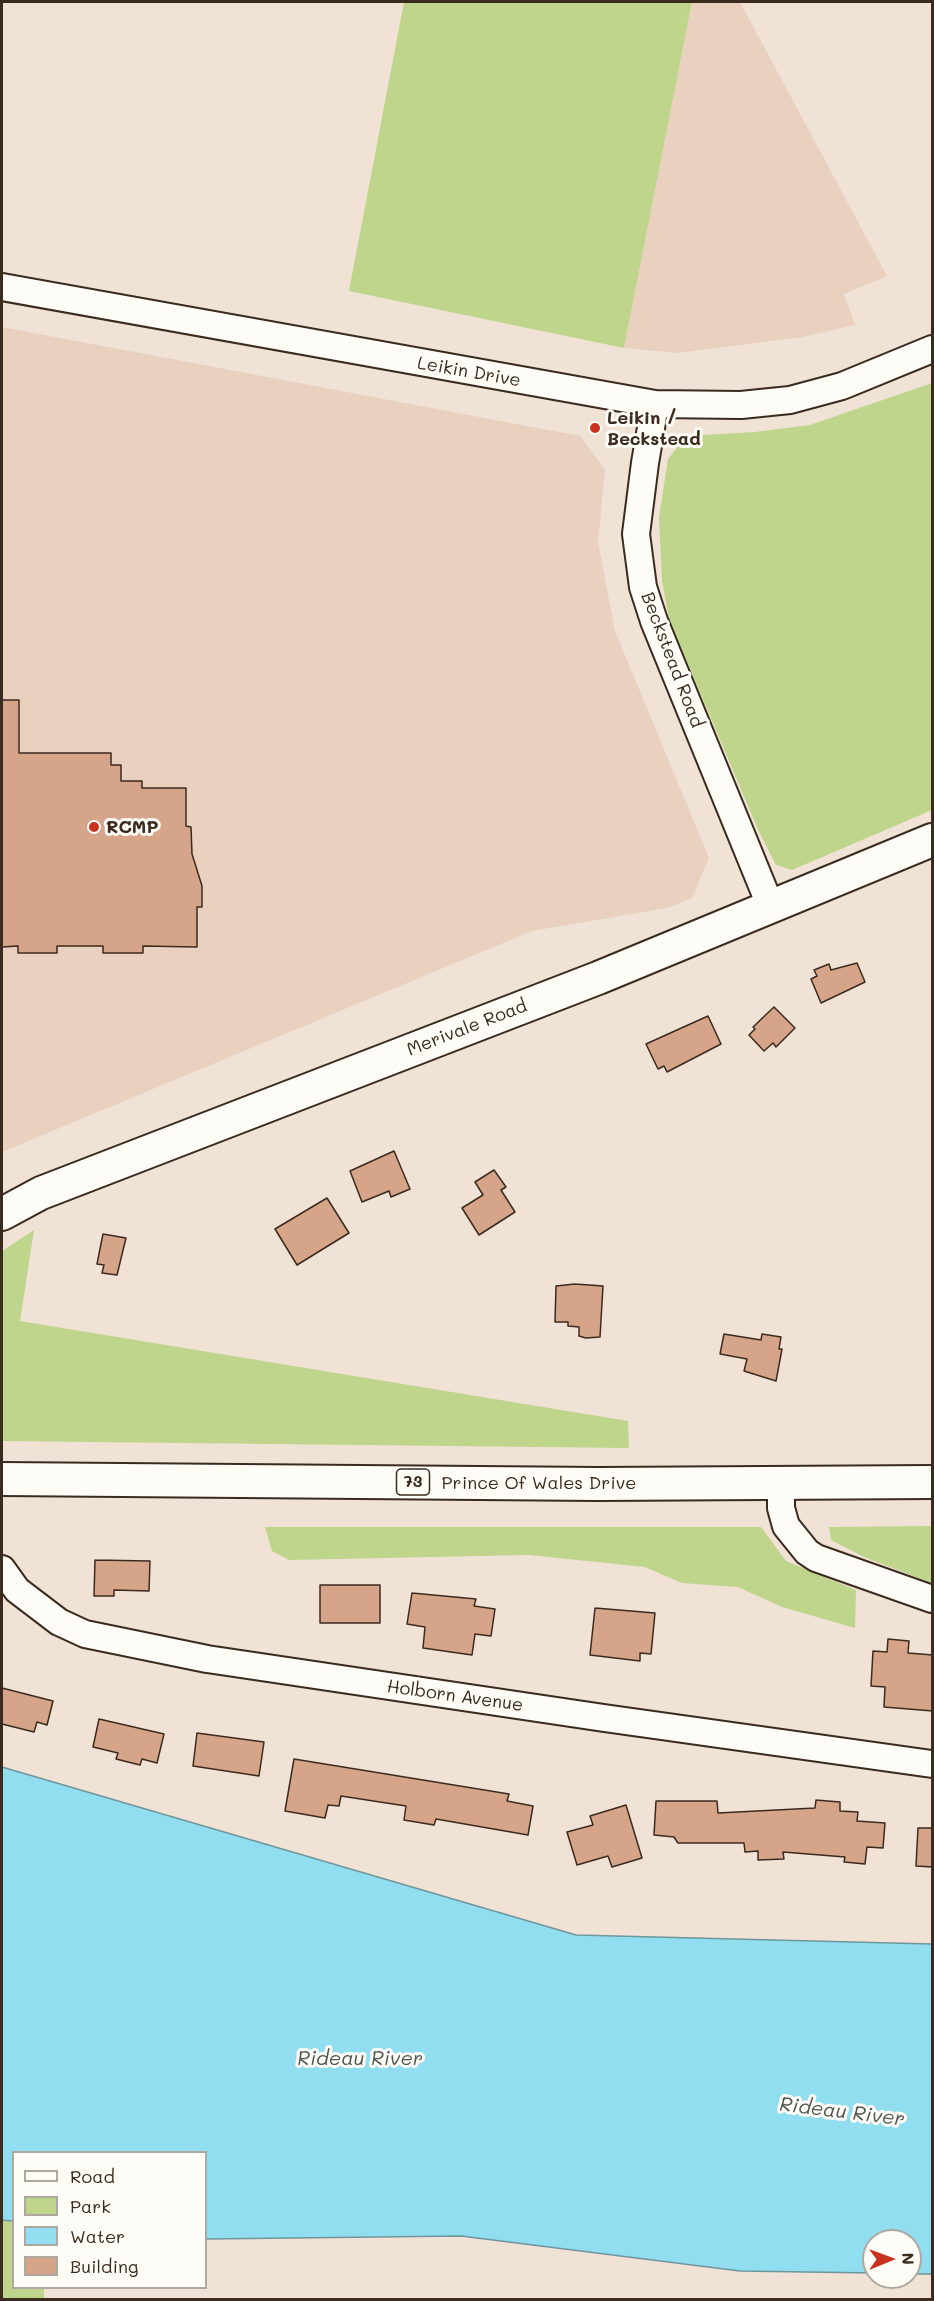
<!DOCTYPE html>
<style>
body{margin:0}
#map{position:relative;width:934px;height:2301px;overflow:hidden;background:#f1e2d6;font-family:Mali,sans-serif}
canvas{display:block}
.frame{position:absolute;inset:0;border:3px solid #3b2a1e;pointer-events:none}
.legend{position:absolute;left:12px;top:2151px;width:195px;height:138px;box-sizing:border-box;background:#fdfcf7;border:2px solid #afa8a0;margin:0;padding:8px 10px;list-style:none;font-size:18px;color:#3b2a1e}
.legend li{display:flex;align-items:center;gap:12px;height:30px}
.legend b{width:30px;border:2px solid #afa8a0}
.north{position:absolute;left:862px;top:2229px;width:60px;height:60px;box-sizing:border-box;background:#fdfcf7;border:2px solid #afa8a0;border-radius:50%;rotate:89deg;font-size:16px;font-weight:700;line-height:24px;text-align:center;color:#3b2a1e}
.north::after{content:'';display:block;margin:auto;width:21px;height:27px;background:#c8321e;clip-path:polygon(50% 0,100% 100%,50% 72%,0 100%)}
</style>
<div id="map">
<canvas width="934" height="2301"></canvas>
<div class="frame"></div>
<ul class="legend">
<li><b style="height:8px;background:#fdfcf7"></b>Road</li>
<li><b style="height:16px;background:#bed58b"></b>Park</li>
<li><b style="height:16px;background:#90deef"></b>Water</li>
<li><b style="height:16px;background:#d6a589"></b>Building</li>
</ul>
<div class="north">N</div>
</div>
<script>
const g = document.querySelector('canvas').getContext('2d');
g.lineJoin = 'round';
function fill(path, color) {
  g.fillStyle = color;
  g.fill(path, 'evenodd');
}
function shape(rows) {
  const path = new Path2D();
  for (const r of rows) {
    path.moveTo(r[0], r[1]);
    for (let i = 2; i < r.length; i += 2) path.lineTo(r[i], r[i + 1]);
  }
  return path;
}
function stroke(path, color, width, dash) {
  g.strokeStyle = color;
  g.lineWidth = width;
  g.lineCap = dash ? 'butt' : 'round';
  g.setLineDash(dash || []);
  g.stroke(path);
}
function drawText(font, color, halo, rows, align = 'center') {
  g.font = font + ' Mali,sans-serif';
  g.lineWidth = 6;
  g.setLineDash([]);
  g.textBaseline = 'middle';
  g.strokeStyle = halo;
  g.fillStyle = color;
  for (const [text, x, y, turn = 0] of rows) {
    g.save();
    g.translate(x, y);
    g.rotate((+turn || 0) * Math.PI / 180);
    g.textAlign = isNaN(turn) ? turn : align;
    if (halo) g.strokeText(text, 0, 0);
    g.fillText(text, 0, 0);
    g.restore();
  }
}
fill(shape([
 [692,2,740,2,887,276,844,294,855,325,802,337,678,353,624,348],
 [2,327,580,436,605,470,598,542,615,631,709,858,692,898,667,908,532,931,2,1152]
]), '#e9d0bf');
fill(shape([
 [404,2,692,2,624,348,349,291],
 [932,383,932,810,792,870,776,865,759,832,669,619,662,581,659,517,668,459,686,436,755,432,810,425],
 [34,1230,20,1321,628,1421,629,1448,2,1441,2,1251],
 [932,1526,932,1583,864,1557,831,1540,829,1527],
 [265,1527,761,1527,786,1561,856,1590,855,1628,782,1607,738,1587,682,1583,645,1567,529,1555,289,1560,272,1551],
 [2,2220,13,2221,14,2288,44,2288,44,2299,2,2299]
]), '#bed58b');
const water = shape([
 [2,1767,576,1935,932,1944,932,2274,910,2274,910,2241,874,2241,874,2273,740,2271,461,2236,206,2239,206,2152,14,2152,13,2221,2,2220,2,1767]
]);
fill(water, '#90deef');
stroke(water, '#6e969b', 1.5);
const building = shape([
 [2,700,19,700,19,753,111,753,111,765,121,765,121,781,142,781,142,788,186,788,186,826,191,827,192,854,202,886,202,907,197,907,197,947,143,946,143,953,103,953,103,946,57,946,57,953,18,953,18,946,2,947,2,700],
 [857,963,865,982,821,1003,811,979,817,976,814,970,829,964,831,970,857,963],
 [774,1007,795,1028,776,1047,773,1043,764,1051,749,1035,755,1029,753,1027,774,1007],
 [708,1016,721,1044,667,1072,664,1066,658,1069,646,1044,708,1016],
 [394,1151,410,1189,391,1197,389,1191,362,1202,350,1171,394,1151],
 [494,1170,506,1187,501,1190,515,1212,479,1235,462,1208,483,1195,475,1182,494,1170],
 [327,1198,349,1233,297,1265,275,1229,327,1198],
 [103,1234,126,1238,117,1275,102,1273,104,1265,97,1264,103,1234],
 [575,1284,603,1286,600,1337,586,1338,579,1336,579,1327,568,1326,568,1322,555,1322,556,1286,575,1284],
 [724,1334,761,1340,762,1334,781,1337,779,1349,782,1349,776,1381,744,1371,747,1359,720,1354,724,1334],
 [95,1560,150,1561,149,1591,114,1590,114,1596,94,1596,95,1560],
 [320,1585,380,1585,380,1623,320,1623,320,1585],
 [412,1593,476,1599,474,1606,495,1609,491,1636,475,1634,472,1655,423,1648,425,1627,407,1624,412,1593],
 [595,1608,655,1613,651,1654,640,1653,640,1661,590,1655,595,1608],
 [888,1639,909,1641,908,1653,933,1655,933,1711,884,1707,885,1687,871,1686,873,1651,887,1652,888,1639],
 [2,1688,53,1701,47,1725,37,1722,34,1732,2,1724,2,1688],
 [99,1719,164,1734,157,1763,142,1759,140,1765,116,1759,118,1753,93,1747,99,1719],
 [197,1733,264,1742,259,1776,193,1766,197,1733],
 [294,1759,509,1794,507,1801,533,1806,528,1835,436,1819,434,1825,404,1820,406,1806,341,1796,339,1806,328,1805,325,1818,285,1811,294,1759],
 [816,1800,840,1802,840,1811,858,1812,857,1821,885,1823,883,1848,867,1847,865,1864,844,1862,845,1857,783,1852,784,1859,758,1860,758,1851,745,1852,744,1843,678,1843,674,1837,654,1835,656,1801,717,1801,718,1813,815,1808,816,1800],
 [626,1805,642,1858,612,1867,608,1856,577,1865,567,1832,593,1825,590,1816,626,1805],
 [918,1828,933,1828,933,1867,916,1866,918,1828]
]);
fill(building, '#d6a589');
stroke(building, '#3b2a1e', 1.5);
const minor = shape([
 [2,287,655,404,741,405,790,400,842,386,932,349],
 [655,404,645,463,636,534,643,587,654,621,770,905],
 [781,1483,781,1508,786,1526,807,1552,816,1558,932,1599],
 [2,1569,17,1590,59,1622,85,1634,207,1659,604,1718,932,1764]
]);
const major = shape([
 [2,1214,41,1193,598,978,932,840],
 [2,1479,598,1484,932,1482]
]);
stroke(minor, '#3b2a1e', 30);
stroke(major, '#3b2a1e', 36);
stroke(minor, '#fdfcf7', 26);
stroke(major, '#fdfcf7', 32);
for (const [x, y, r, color] of [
 [595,428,6,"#c8321e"],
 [94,827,6,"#c8321e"]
]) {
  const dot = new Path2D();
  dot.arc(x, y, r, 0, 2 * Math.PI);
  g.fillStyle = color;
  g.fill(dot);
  stroke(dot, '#fdfcf7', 2);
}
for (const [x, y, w] of [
 [413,1482,33]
]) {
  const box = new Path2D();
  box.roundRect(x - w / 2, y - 13, w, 26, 4.5);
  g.fillStyle = '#fdfcf7';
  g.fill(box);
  stroke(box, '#3b2a1e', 1.5);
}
drawText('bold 16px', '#3b2a1e', null, [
 ["73",413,1482]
]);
drawText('18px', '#3b2a1e', '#fdfcf7', [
 ["Leikin Drive",469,372,10],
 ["Beckstead Road",672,660,69],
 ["Merivale Road",467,1028,-21],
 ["Prince Of Wales Drive",539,1483],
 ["Holborn Avenue",455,1696,8]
]);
drawText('bold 18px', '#3b2a1e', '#fdfcf7', [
 ["Leikin /",607,418],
 ["Beckstead",607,439],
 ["RCMP",106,827]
], 'left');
drawText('italic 20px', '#505752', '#fdfcf7', [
 ["Rideau River",360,2059],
 ["Rideau River",842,2112,7]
]);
</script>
